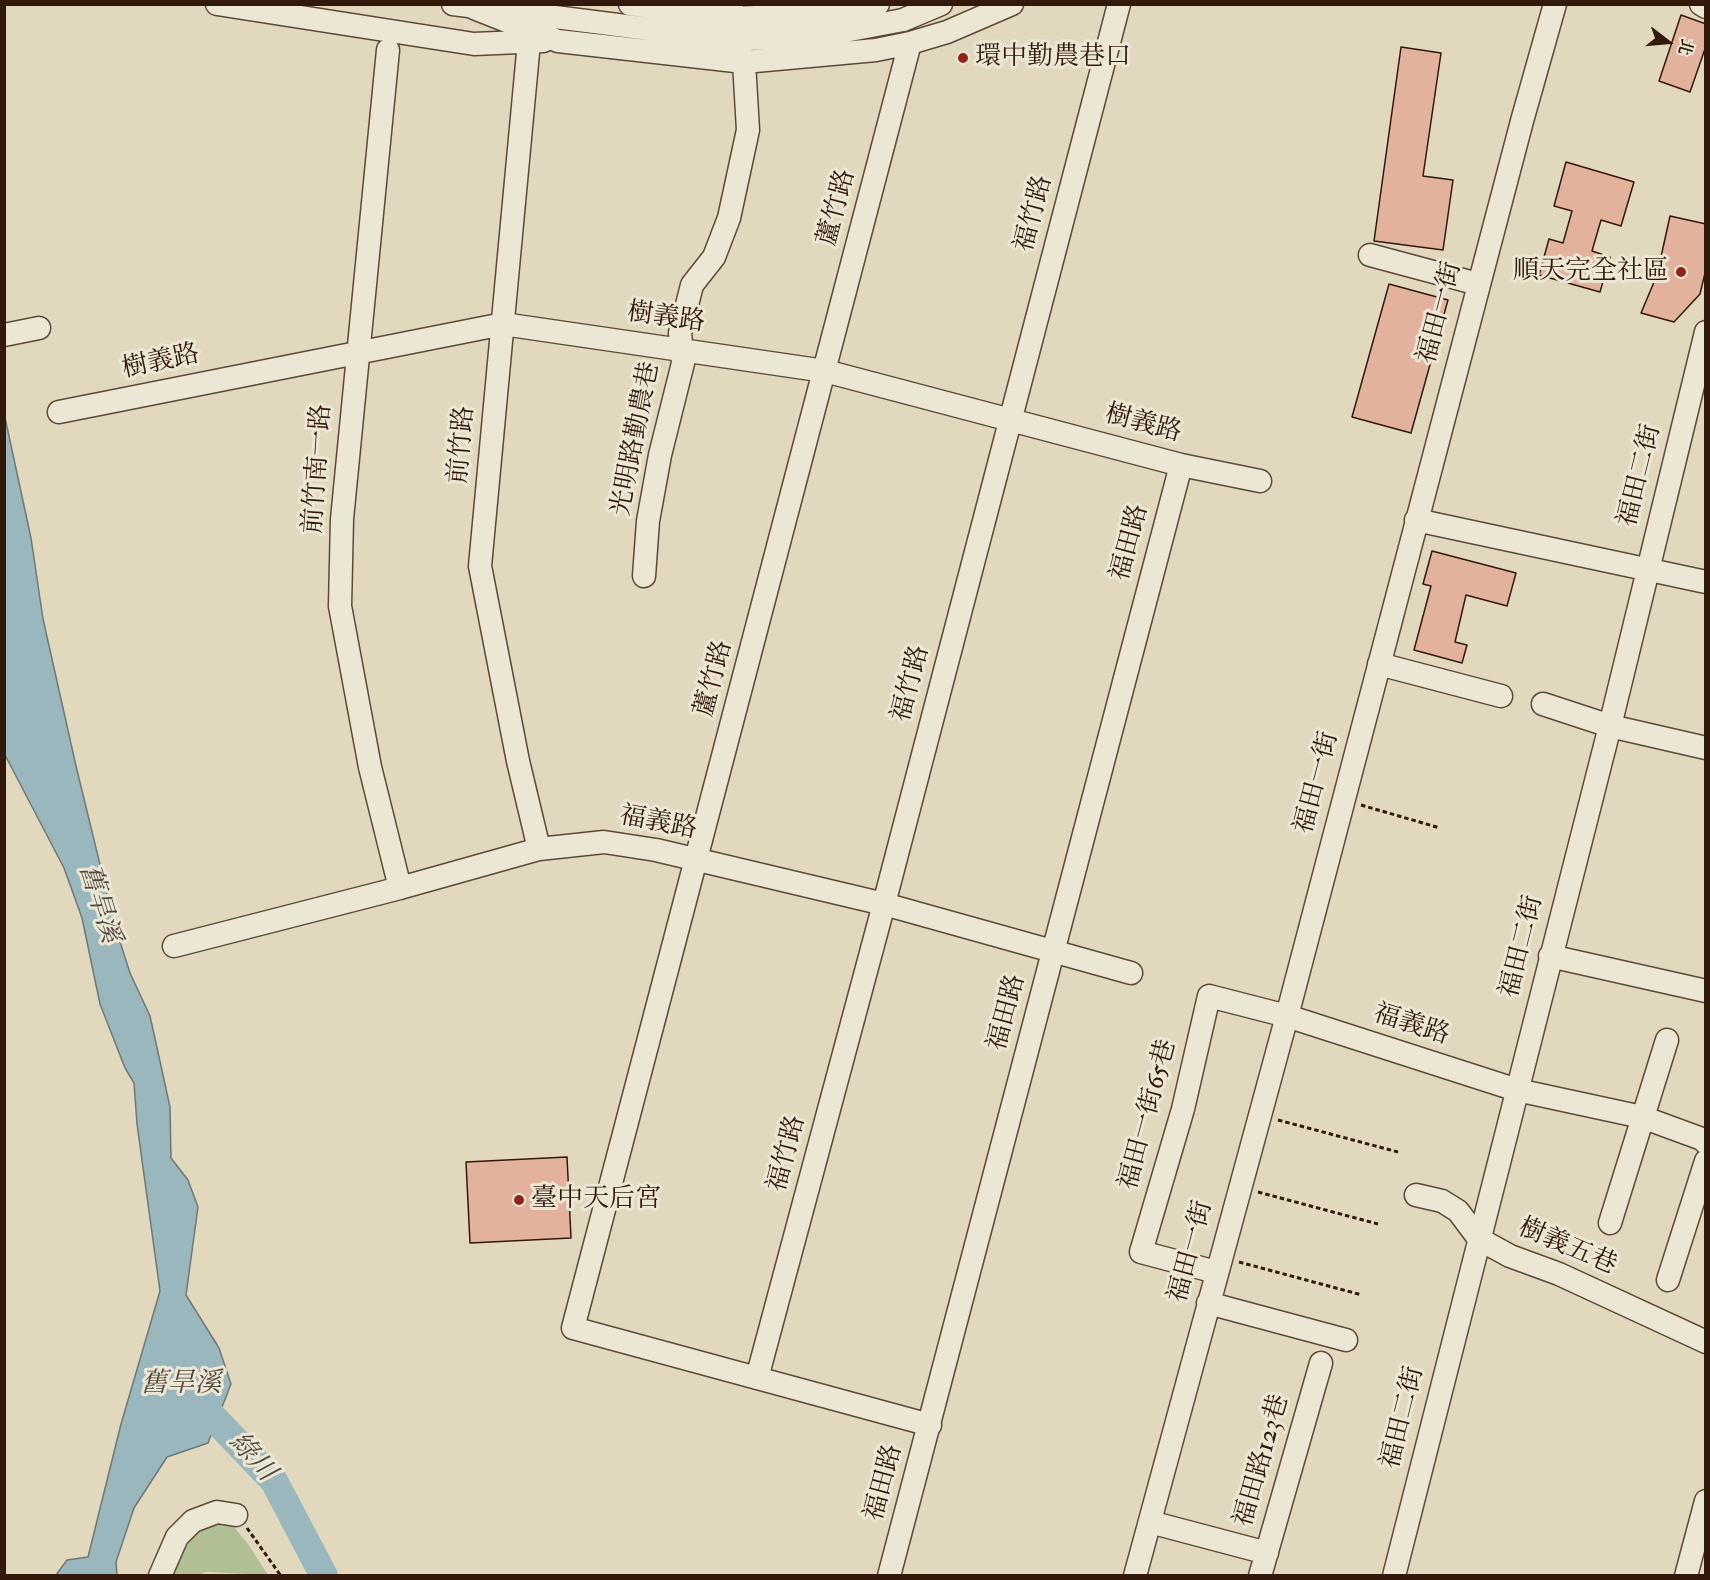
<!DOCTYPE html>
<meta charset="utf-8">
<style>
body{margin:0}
#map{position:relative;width:1710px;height:1580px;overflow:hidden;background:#e1d8be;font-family:"IM FELL Double Pica","Noto Serif TC",serif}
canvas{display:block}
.frame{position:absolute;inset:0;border:6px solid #32190c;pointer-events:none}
.north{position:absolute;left:1638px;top:12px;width:60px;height:60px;-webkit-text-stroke:4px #ece6d5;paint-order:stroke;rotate:106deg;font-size:16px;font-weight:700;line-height:24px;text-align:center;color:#32190c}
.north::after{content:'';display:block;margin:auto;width:21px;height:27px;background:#32190c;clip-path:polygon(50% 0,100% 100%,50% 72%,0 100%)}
</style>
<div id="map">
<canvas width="1710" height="1580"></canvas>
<div class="frame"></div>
<div class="north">北</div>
</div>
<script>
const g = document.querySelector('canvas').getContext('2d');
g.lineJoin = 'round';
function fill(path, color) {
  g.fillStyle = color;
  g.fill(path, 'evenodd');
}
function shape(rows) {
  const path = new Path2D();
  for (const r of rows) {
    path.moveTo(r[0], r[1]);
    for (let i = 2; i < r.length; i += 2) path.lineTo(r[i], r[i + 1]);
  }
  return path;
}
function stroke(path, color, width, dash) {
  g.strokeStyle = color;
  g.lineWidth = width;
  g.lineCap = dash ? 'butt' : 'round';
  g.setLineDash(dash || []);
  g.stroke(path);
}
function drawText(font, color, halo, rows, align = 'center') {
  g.font = font + ' "IM FELL Double Pica","Noto Serif TC",serif';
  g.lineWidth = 6;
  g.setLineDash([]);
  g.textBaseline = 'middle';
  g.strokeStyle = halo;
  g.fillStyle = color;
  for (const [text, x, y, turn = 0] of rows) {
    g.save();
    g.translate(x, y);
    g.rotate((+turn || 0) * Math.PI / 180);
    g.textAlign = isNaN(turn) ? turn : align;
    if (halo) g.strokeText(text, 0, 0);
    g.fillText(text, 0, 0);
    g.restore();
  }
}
fill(shape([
 [212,1522,233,1526,248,1544,268,1575,205,1572,200,1575,167,1576,187,1533]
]), '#b0bf94');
const water = shape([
 [4,413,31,538,43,619,76,766,115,926,130,973,150,1016,170,1107,171,1158,188,1180,198,1207,186,1295,219,1348,231,1384,208,1443,167,1457,134,1508,116,1562,117,1575,56,1575,67,1560,88,1557,121,1424,160,1291,137,1124,134,1083,125,1068,100,1004,82,918,64,868,5,755,4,413]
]);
fill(water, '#9ab7bd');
stroke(water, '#707876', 1.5);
stroke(shape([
 [190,1393,274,1481,324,1576]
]), '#9ab7bd', 28);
const building = shape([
 [1681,15,1706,24,1706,46,1690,92,1659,81,1681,15],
 [1401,47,1441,53,1423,176,1453,180,1443,250,1374,241,1401,47],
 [1566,162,1634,182,1621,226,1601,220,1592,251,1610,257,1600,292,1539,275,1549,239,1563,243,1572,211,1554,206,1566,162],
 [1670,216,1706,224,1706,269,1700,294,1674,322,1641,313,1657,275,1670,216],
 [1389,284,1448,300,1411,433,1352,417,1389,284],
 [1432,551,1516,573,1507,606,1466,595,1455,642,1467,645,1462,663,1414,650,1431,586,1423,584,1432,551],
 [567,1157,571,1238,470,1243,466,1162,567,1157]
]);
fill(building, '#e3b29c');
stroke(building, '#32190c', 1.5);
const minor = shape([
 [217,4,474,44,543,41],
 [453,4,736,40,834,33,903,20,941,4],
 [630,4,732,18,825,14,878,4],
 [1701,4,1706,7],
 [474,8,558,41,744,62,876,50,910,43,947,32,1012,4],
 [529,42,480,566,518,761,539,849],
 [910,43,573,1328,930,1425],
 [388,50,342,519,340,606,370,767,400,888],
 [1370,255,1478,284],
 [4,335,39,328],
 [59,412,503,324,825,371,1181,465,1260,481],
 [1416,520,1706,582],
 [644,576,648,521,660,455,683,363,680,333,692,285,714,257,729,218,748,130,744,62,736,40,731,4],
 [1379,664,1501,696],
 [1543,704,1610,726,1706,748],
 [174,946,400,888,539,849,604,842,656,850,884,904,1131,973],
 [1550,956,1706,991],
 [1416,1195,1442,1201,1458,1211,1479,1239,1510,1256,1559,1274,1706,1342],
 [1610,1223,1667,1040],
 [1216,1272,1141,1252,1183,1109,1209,996,1287,1016,1517,1090,1642,1117,1702,1139,1706,1143],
 [1668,1280,1706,1161],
 [1208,1303,1346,1340],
 [757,1378,884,904,1119,4],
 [1150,1522,1267,1553],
 [160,1576,177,1537,193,1521,217,1512,236,1515],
 [889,1576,1181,465],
 [1135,1576,1287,1016,1522,121,1555,4],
 [1260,1576,1321,1363],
 [1394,1576,1610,726,1706,332],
 [1686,1576,1706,1501]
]);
stroke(minor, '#5e4938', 25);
stroke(shape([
 [1361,805,1440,828],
 [1278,1120,1398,1152],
 [1258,1192,1378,1224],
 [1239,1262,1362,1295],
 [247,1528,281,1576]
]), '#32190c', 3, [4.5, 3]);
stroke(minor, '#ece6d5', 22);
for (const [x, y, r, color] of [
 [963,58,6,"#8f2418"],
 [1681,272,6,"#8f2418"],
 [519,1200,6,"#8f2418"]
]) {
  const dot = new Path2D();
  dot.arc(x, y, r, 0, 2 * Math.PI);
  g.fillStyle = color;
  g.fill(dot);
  stroke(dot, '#ece6d5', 2);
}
drawText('26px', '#32190c', '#ece6d5', [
 ["環中勤農巷口",975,58],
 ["順天完全社區",1669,272,"right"],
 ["臺中天后宮",531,1200]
], 'left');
drawText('26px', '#32190c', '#ece6d5', [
 ["蘆竹路",838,208,-75],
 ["福竹路",1035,214,-75],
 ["福田一街",1441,313,-75],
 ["樹義路",666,319,8],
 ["樹義路",161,363,-12],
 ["樹義路",1143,425,15],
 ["光明路勤農巷",637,439,-79],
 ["前竹路",463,445,-85],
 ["前竹南一路",319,469,-86],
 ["福田二街",1641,476,-76],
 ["福田路",1131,543,-75],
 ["蘆竹路",715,679,-75],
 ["福竹路",912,684,-75],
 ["福田一街",1318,783,-75],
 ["福義路",658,824,11],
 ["福田二街",1523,947,-76],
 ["福田路",1008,1013,-75],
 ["福義路",1411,1026,18],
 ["福田一街65巷",1149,1115,-75],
 ["福竹路",788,1154,-75],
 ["樹義五巷",1567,1248,23],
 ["福田一街",1192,1252,-75],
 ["福田二街",1404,1418,-76],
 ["福田路123巷",1263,1461,-74],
 ["福田路",885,1483,-75]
]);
drawText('italic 27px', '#514841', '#ece6d5', [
 ["舊旱溪",98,904,73],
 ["舊旱溪",181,1385],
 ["綠川",251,1458,48]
]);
</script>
